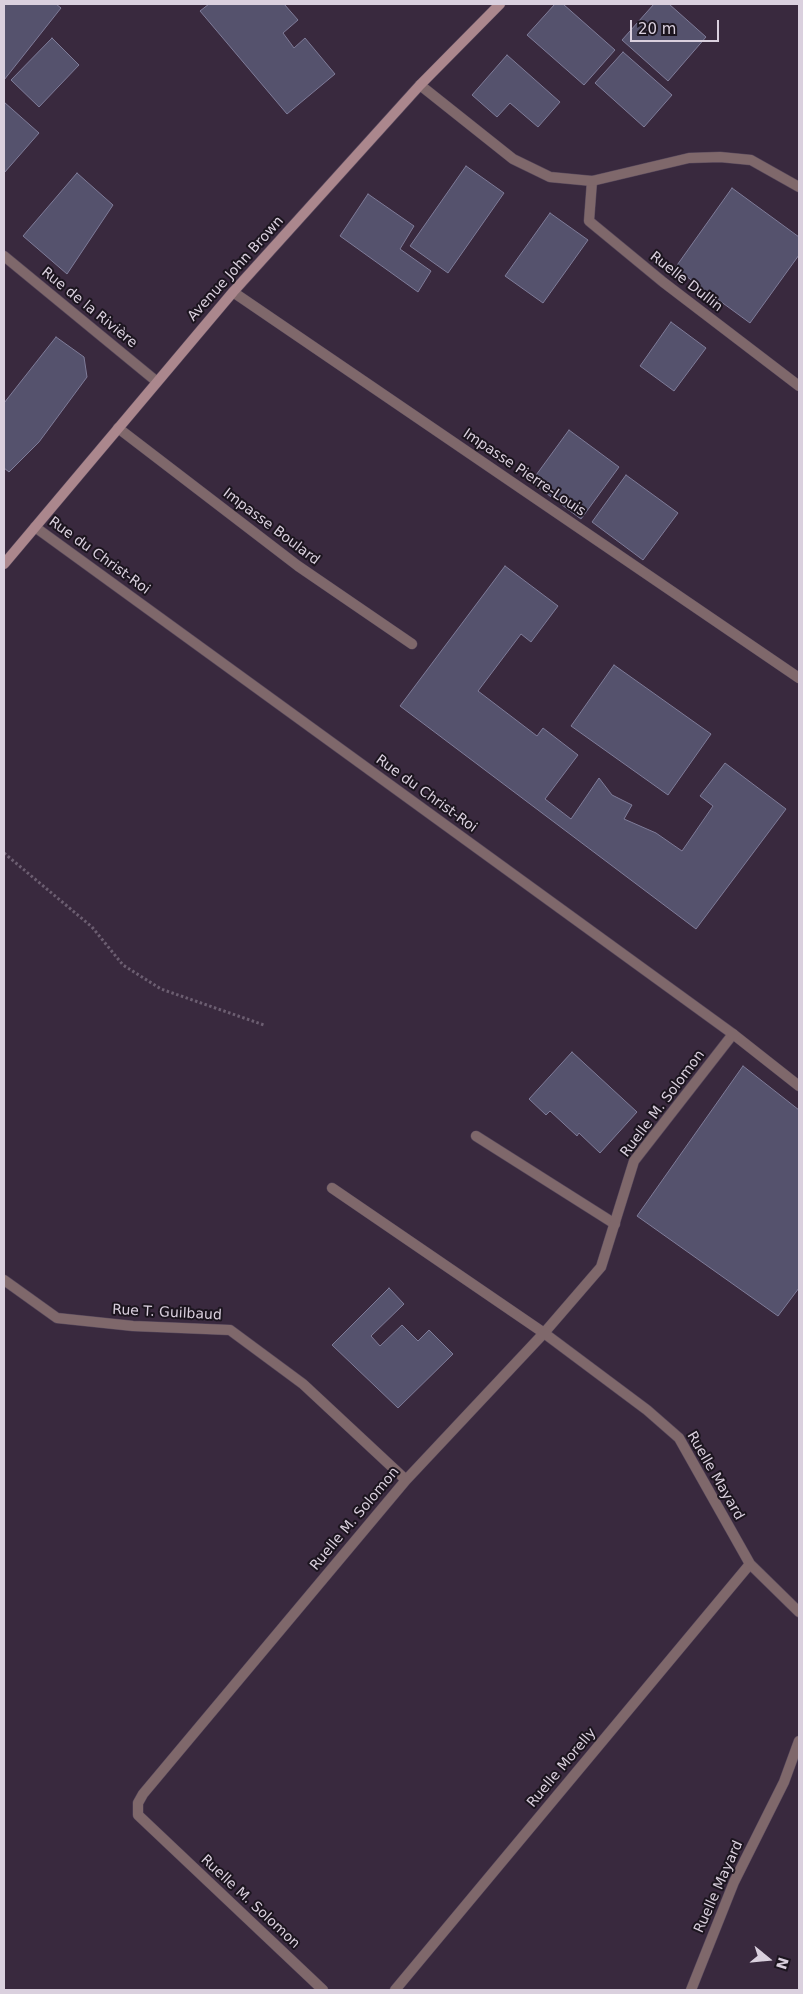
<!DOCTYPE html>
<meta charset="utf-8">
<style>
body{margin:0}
#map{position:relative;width:803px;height:1994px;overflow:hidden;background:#39293e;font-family:"DejaVu Sans",sans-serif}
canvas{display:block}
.frame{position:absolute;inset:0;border:5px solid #dad0de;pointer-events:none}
.north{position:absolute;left:743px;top:1934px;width:50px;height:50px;-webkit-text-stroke:4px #1c151f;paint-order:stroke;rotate:107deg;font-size:14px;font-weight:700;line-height:20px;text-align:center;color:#dad0de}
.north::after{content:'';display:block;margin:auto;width:18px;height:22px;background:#dad0de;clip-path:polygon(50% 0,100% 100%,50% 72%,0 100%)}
.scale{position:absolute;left:630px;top:20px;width:89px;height:22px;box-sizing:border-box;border:2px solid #dad0de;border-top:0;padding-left:6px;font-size:15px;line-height:18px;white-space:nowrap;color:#dad0de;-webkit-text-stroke:4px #1c151f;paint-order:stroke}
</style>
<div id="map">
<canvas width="803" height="1994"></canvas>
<div class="frame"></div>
<div class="north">N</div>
<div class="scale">20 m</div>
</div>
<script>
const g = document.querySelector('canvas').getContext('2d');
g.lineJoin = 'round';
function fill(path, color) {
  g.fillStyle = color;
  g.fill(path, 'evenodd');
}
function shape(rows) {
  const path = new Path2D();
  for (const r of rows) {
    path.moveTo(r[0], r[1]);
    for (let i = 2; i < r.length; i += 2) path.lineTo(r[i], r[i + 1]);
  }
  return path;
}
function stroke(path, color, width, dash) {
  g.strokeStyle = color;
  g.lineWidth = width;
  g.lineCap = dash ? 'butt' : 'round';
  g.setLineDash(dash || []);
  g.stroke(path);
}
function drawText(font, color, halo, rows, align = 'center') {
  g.font = font + ' "DejaVu Sans",sans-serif';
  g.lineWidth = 4;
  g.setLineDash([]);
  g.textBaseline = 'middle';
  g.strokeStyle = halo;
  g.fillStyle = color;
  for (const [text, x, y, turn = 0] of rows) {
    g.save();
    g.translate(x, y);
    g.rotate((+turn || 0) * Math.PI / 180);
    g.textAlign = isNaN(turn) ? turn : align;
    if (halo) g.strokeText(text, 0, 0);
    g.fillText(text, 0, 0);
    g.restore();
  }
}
const building = shape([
 [4,4,56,4,61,8,4,80,4,4],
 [209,4,284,4,298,20,283,33,294,48,305,38,335,74,287,114,200,11,209,4],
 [555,4,563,4,615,50,584,85,527,35,555,4],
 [654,4,669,4,706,37,668,81,622,40,654,4],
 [52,38,79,65,39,107,11,80,52,38],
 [623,52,672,95,644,127,595,83,623,52],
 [507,55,560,102,538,127,510,103,497,117,472,95,507,55],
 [4,102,39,133,4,173,4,102],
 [466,166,504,193,448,273,410,246,466,166],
 [77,173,113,205,67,274,23,236,77,173],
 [732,188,799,237,799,255,750,323,675,268,732,188],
 [368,194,414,226,400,249,431,271,418,292,340,236,368,194],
 [550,213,588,240,543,303,505,276,550,213],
 [671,322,706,348,674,391,640,366,671,322],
 [56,337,84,357,87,377,39,442,9,472,4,468,4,403,56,337],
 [569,430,619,467,581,519,531,482,569,430],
 [626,475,678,513,643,560,592,522,626,475],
 [505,566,558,606,531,642,521,634,478,691,537,736,543,728,578,755,545,799,571,819,599,778,612,795,632,805,624,819,656,833,682,851,713,806,700,796,725,763,786,809,696,929,400,706,505,566],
 [614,665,711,734,668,795,571,726,614,665],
 [572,1052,637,1112,600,1153,579,1133,577,1136,550,1111,546,1115,529,1099,572,1052],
 [743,1066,799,1110,799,1288,778,1316,637,1216,743,1066],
 [389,1288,404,1304,371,1336,380,1346,402,1325,418,1341,429,1330,453,1354,398,1408,332,1345,389,1288]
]);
fill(building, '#55526d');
stroke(building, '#7f7c99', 1);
const service = shape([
 [592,181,589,221,663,282,799,386],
 [118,428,298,566,412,644],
 [476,1136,615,1224],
 [332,1188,544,1333]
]);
const minor = shape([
 [420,85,513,159,550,177,592,181,689,158,720,157,751,160,799,187],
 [4,256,156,381],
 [233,292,799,678],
 [4,1280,57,1318,133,1326,230,1330,303,1384,406,1480],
 [544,1333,647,1410,679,1438,750,1564,799,1612],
 [323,1990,138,1815,138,1803,143,1794,406,1480,544,1333,601,1267,634,1161,733,1034],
 [395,1990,750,1564],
 [691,1990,734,1882,784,1782,799,1741]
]);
const tertiary = shape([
 [35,527,733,1034,799,1086]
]);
const secondary = shape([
 [4,564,233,292,420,85,500,4]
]);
stroke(service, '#56475b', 11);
stroke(minor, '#56475b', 11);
stroke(tertiary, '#56475b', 11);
stroke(secondary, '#56475b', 11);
stroke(shape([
 [4,853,92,927,123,965,161,989,264,1025]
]), '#6c5e71', 3, [2.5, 2.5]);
stroke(service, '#7f686b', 10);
stroke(minor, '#7f686b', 10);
stroke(tertiary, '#7f686b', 10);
stroke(secondary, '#ab878d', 10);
drawText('14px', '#dad0de', '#1c151f', [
 ["Avenue John Brown",236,269,-48],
 ["Ruelle Dullin",686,282,38],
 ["Rue de la Rivière",89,308,39],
 ["Impasse Pierre-Louis",524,473,34],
 ["Impasse Boulard",271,527,37],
 ["Rue du Christ-Roi",99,556,36],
 ["Rue du Christ-Roi",426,794,36],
 ["Ruelle M. Solomon",663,1104,-53],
 ["Rue T. Guilbaud",167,1313,3],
 ["Ruelle Mayard",715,1476,60],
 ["Ruelle M. Solomon",355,1519,-50],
 ["Ruelle Morelly",562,1768,-50],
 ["Ruelle Mayard",719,1887,-66],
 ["Ruelle M. Solomon",250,1902,43]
]);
</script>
